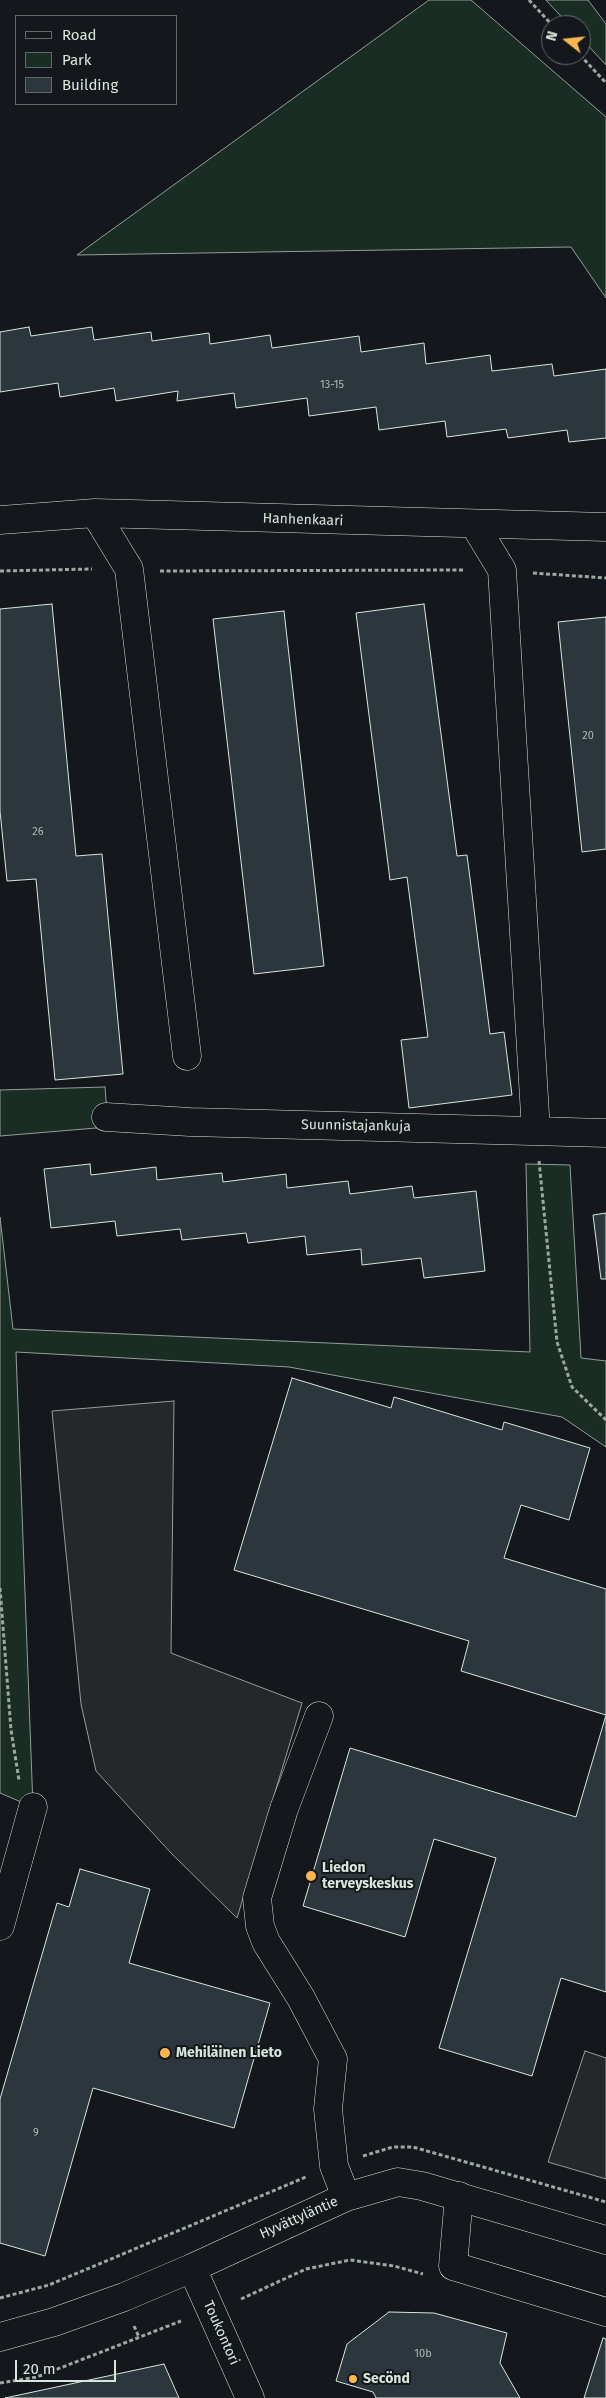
<!DOCTYPE html>
<meta charset="utf-8">
<style>
body{margin:0}
#map{position:relative;width:606px;height:2398px;overflow:hidden;background:#14181c;font-family:"Fira Sans",sans-serif}
canvas{display:block}
.legend{position:absolute;left:15px;top:15px;width:162px;height:90px;box-sizing:border-box;background:#14181c;border:1px solid #626a69;margin:0;padding:6px 9px;list-style:none;font-size:15px;color:#d8e6dc}
.legend li{display:flex;align-items:center;gap:10px;height:25px}
.legend b{width:25px;border:1px solid #626a69}
.north{position:absolute;left:541px;top:15px;width:50px;height:50px;box-sizing:border-box;background:#14181c;border:1px solid #626a69;border-radius:50%;rotate:286deg;font-size:14px;font-weight:700;line-height:20px;text-align:center;color:#d8e6dc}
.north::after{content:'';display:block;margin:auto;width:18px;height:22px;background:#ffb74d;clip-path:polygon(50% 0,100% 100%,50% 72%,0 100%)}
.scale{position:absolute;left:15px;top:2360px;width:101px;height:22px;box-sizing:border-box;border:2px solid #d8e6dc;border-top:0;padding-left:6px;font-size:15px;line-height:18px;white-space:nowrap;color:#d8e6dc;-webkit-text-stroke:4px #14181c;paint-order:stroke}
</style>
<div id="map">
<canvas width="606" height="2398"></canvas>
<ul class="legend">
<li><b style="height:6px;background:#14181c"></b>Road</li>
<li><b style="height:14px;background:#1a2d24"></b>Park</li>
<li><b style="height:14px;background:#2c363c"></b>Building</li>
</ul>
<div class="north">N</div>
<div class="scale">20 m</div>
</div>
<script>
const g = document.querySelector('canvas').getContext('2d');
g.lineJoin = 'round';
function fill(path, color) {
  g.fillStyle = color;
  g.fill(path, 'evenodd');
}
function shape(rows) {
  const path = new Path2D();
  for (const r of rows) {
    path.moveTo(r[0], r[1]);
    for (let i = 2; i < r.length; i += 2) path.lineTo(r[i], r[i + 1]);
  }
  return path;
}
function stroke(path, color, width, dash) {
  g.strokeStyle = color;
  g.lineWidth = width;
  g.lineCap = dash ? 'butt' : 'round';
  g.setLineDash(dash || []);
  g.stroke(path);
}
function drawText(font, color, halo, rows, align = 'center') {
  g.font = font + ' "Fira Sans",sans-serif';
  g.lineWidth = 4;
  g.setLineDash([]);
  g.textBaseline = 'middle';
  g.strokeStyle = halo;
  g.fillStyle = color;
  for (const [text, x, y, turn = 0] of rows) {
    g.save();
    g.translate(x, y);
    g.rotate((+turn || 0) * Math.PI / 180);
    g.textAlign = isNaN(turn) ? turn : align;
    if (halo) g.strokeText(text, 0, 0);
    g.fillText(text, 0, 0);
    g.restore();
  }
}
const green = shape([
 [429,0,471,0,606,117,606,298,571,247,77,255,429,0],
 [546,0,588,0,606,24,606,65,581,38,581,25,569,25,546,0],
 [105,1087,108,1127,0,1136,0,1090,105,1087],
 [526,1164,570,1165,581,1358,606,1361,606,1447,562,1417,289,1367,16,1352,33,1807,0,1793,0,1217,13,1329,530,1352,526,1164]
]);
fill(green, '#1a2d24');
stroke(green, '#939e99', 1);
const parking = shape([
 [174,1401,171,1653,302,1703,237,1918,171,1853,96,1771,81,1704,52,1411,174,1401],
 [585,2051,606,2058,606,2179,548,2162,585,2051]
]);
fill(parking, '#24282b');
stroke(parking, '#939e99', 1);
const building = shape([
 [29,327,31,336,92,327,94,340,151,332,152,341,209,333,210,344,270,335,272,348,359,336,361,352,424,343,426,364,490,355,492,371,552,364,554,376,606,369,606,438,569,442,567,430,508,438,506,429,447,437,445,421,379,430,376,407,309,416,307,398,236,408,234,393,177,401,178,391,116,401,114,388,60,397,58,383,0,392,0,332,29,327],
 [52,604,76,856,102,854,123,1074,55,1080,36,879,7,881,0,811,0,609,52,604],
 [424,604,457,856,467,855,490,1034,504,1032,512,1095,409,1108,401,1040,428,1037,407,877,390,880,356,613,424,604],
 [284,611,324,966,254,974,213,619,284,611],
 [606,617,606,849,582,852,558,622,606,617],
 [90,1164,91,1175,156,1167,157,1180,222,1173,223,1182,286,1174,287,1188,348,1181,350,1194,412,1186,414,1198,476,1191,485,1271,424,1278,421,1258,362,1265,361,1249,307,1255,305,1236,248,1243,246,1233,182,1240,180,1229,117,1236,115,1221,51,1228,44,1169,90,1164],
 [606,1213,606,1279,601,1279,593,1215,606,1213],
 [292,1378,391,1408,394,1397,502,1430,504,1422,590,1448,569,1520,521,1505,504,1558,606,1589,606,1715,461,1671,469,1641,234,1570,292,1378],
 [606,1715,606,1992,561,1978,532,2076,439,2048,496,1858,434,1839,405,1937,303,1906,350,1748,576,1817,606,1715],
 [80,1869,150,1889,129,1963,270,2003,234,2128,93,2088,45,2256,0,2243,0,2099,57,1903,69,1907,80,1869],
 [389,2312,434,2313,507,2333,500,2363,520,2398,376,2398,373,2392,336,2381,347,2344,389,2312],
 [603,2338,606,2339,606,2398,584,2398,603,2338],
 [164,2364,179,2398,5,2398,164,2364]
]);
fill(building, '#2c363c');
stroke(building, '#d8e6dc', 1);
const minor = shape([
 [95,513,129,569,187,1056],
 [0,520,95,513,606,527],
 [474,524,502,570,536,1131],
 [106,1117,190,1122,606,1133],
 [319,1716,284,1809,257,1898,260,1926,266,1942,301,1998,333,2059,328,2109,334,2166,346,2197],
 [0,1926,33,1807],
 [459,2196,453,2266,606,2312],
 [192,2268,250,2398],
 [0,2337,54,2322,124,2297,192,2268,346,2197,398,2182,422,2186,606,2240]
]);
stroke(minor, '#d8e6dc', 29);
stroke(shape([
 [529,0,552,25],
 [580,55,606,83],
 [0,571,92,569],
 [160,571,464,570],
 [533,573,606,578],
 [539,1161,557,1342,572,1387,606,1420],
 [0,1588,11,1730,19,1780],
 [363,2156,393,2147,413,2147,606,2202],
 [0,2298,49,2285,306,2177],
 [241,2299,306,2269,350,2260,394,2266,423,2274],
 [134,2326,139,2337],
 [0,2383,37,2377,181,2321]
]), '#9da8a2', 3, [4, 2.5]);
stroke(minor, '#14181c', 28);
for (const [x, y, r, color] of [
 [311,1876,6,"#ffb74d"],
 [165,2053,6,"#ffb74d"],
 [353,2379,5,"#ffb74d"]
]) {
  const dot = new Path2D();
  dot.arc(x, y, r, 0, 2 * Math.PI);
  g.fillStyle = color;
  g.fill(dot);
  stroke(dot, '#14181c', 2);
}
drawText('11px', '#adbab4', null, [
 ["13-15",332,385],
 ["20",588,736],
 ["26",38,832],
 ["9",36,2133],
 ["10b",423,2354]
]);
drawText('14px', '#d8e6dc', '#14181c', [
 ["Hanhenkaari",303,520,2],
 ["Suunnistajankuja",356,1126,1],
 ["Hyvättyläntie",299,2218,-24],
 ["Toukontori",221,2333,66]
]);
drawText('bold 14px', '#d8e6dc', '#14181c', [
 ["Liedon",322,1868],
 ["terveyskeskus",322,1884],
 ["Mehiläinen Lieto",176,2053],
 ["Secönd",363,2379]
], 'left');
</script>
